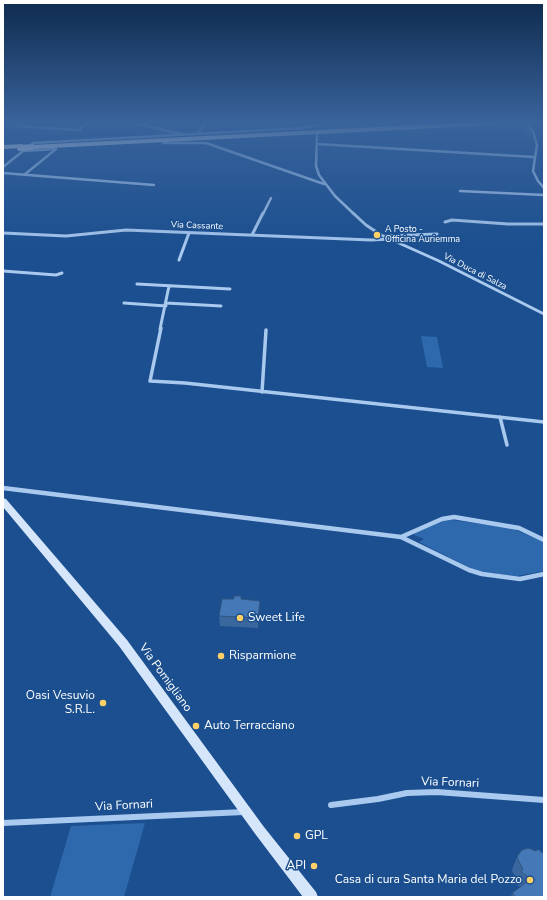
<!DOCTYPE html>
<style>
body{margin:0}
#map{position:relative;width:547px;height:900px;overflow:hidden;background:#1b4f8f;font-family:"Nunito Sans",sans-serif}
canvas{display:block}
.frame{position:absolute;inset:0;border:4px solid #fff;pointer-events:none}
</style>
<div id="map">
<canvas width="547" height="900"></canvas>
<div class="frame"></div>
</div>
<script>
const g = document.querySelector('canvas').getContext('2d');
g.lineJoin = 'round';
function fill(path, color) {
  g.fillStyle = color;
  g.fill(path, 'evenodd');
}
function shape(rows) {
  const path = new Path2D();
  for (const r of rows) {
    path.moveTo(r[0], r[1]);
    for (let i = 2; i < r.length; i += 2) path.lineTo(r[i], r[i + 1]);
  }
  return path;
}
function stroke(path, color, width, dash) {
  g.strokeStyle = color;
  g.lineWidth = width;
  g.lineCap = dash ? 'butt' : 'round';
  g.setLineDash(dash || []);
  g.stroke(path);
}
function drawText(font, color, halo, rows, align = 'center') {
  g.font = font + ' "Nunito Sans",sans-serif';
  g.lineWidth = 3;
  g.setLineDash([]);
  g.textBaseline = 'middle';
  g.strokeStyle = halo;
  g.fillStyle = color;
  for (const [text, x, y, turn = 0] of rows) {
    g.save();
    g.translate(x, y);
    g.rotate((+turn || 0) * Math.PI / 180);
    g.textAlign = isNaN(turn) ? turn : align;
    if (halo) g.strokeText(text, 0, 0);
    g.fillText(text, 0, 0);
    g.restore();
  }
}
fill(shape([
 [418,123,443,123,320,130,320,128],
 [507,123,524,123,531,130,532,134,529,135,519,124,321,135,321,133],
 [421,336,437,337,443,368,427,367],
 [452,520,511,528,544,542,544,571,517,576,481,572,472,569,419,542,424,539,414,535,415,532,444,521],
 [145,823,124,897,50,897,71,826]
]), '#2e69ad');
stroke(shape([
 [134,123,181,134],
 [526,123,533,131,537,145,533,171,538,181,544,188],
 [15,126,79,130,87,123],
 [199,133,205,123],
 [317,134,316,166,319,175,335,196,354,214],
 [163,143,206,143,324,184],
 [317,144,534,157],
 [23,151,56,149],
 [3,167,33,143,302,128,317,125],
 [3,173,154,185],
 [24,175,56,149],
 [460,191,544,195],
 [263,214,271,198]
]), '#a9c9ee', 2.5);
stroke(shape([
 [353,213,366,225,381,235,439,261,544,314],
 [445,222,452,220,508,224,544,224],
 [3,233,66,236,126,230,371,240,391,239],
 [252,235,263,213],
 [386,236,437,234],
 [179,260,189,233],
 [3,271,56,275,62,273],
 [137,284,230,289],
 [124,303,166,306],
 [166,303,221,306],
 [160,329,169,286]
]), '#a9c9ee', 3);
stroke(shape([
 [161,328,150,381,185,383,544,422],
 [262,392,266,330],
 [500,417,507,445]
]), '#a9c9ee', 3.5);
stroke(shape([
 [3,488,401,537,469,570,482,574,520,579,544,574],
 [401,537,442,519,454,517,519,528,544,540]
]), '#a9c9ee', 4.5);
stroke(shape([
 [331,805,378,799,407,793,437,792,544,800],
 [3,823,244,812]
]), '#a9c9ee', 6);
fill(shape([
 [3,498,6,499,127,640,264,827,316,892,318,897,303,897,256,835,119,646,3,507,3,498]
]), '#d6e6fa');
fill(shape([
 [453,123,493,123,490,125,32,149,29,147,32,145,453,123],
 [3,145,22,144,25,146,22,148,3,149,3,145]
]), '#fff');
stroke(shape([
 [20,148,32,147]
]), '#fff', 6);
fill(shape([
 [241,599,260,601,260,611,258,628,220,626,219,616],
 [518,855,544,897,511,897,512,893,520,887,516,884,517,880,512,871,513,867]
]), '#3a679d');
fill(shape([
 [260,601,260,611,258,628,258,618]
]), '#305480');
const building = shape([
 [234,596,241,596,241,599,260,601,258,618,219,616,222,599,234,599,234,596],
 [528,848,536,851,538,849,544,854,544,897,516,897,512,893,531,879,521,872,523,869,517,858,518,855,522,850,528,848]
]);
fill(building, '#4478b7');
stroke(building, '#305480', 1);
const sky = g.createLinearGradient(0, 0, 0, 249);
sky.addColorStop(0, '#0f2b4f');
sky.addColorStop(0.49, '#39639b');
sky.addColorStop(1, '#39639b00');
g.fillStyle = sky;
g.fillRect(0, 0, 547, 249);
for (const [x, y, r, color] of [
 [377,235,4,"#ffd166"],
 [240,618,4,"#ffd166"],
 [221,656,4,"#ffd166"],
 [103,703,4,"#ffd166"],
 [196,726,4,"#ffd166"],
 [297,836,4,"#ffd166"],
 [314,866,4,"#ffd166"],
 [530,880,4,"#ffd166"]
]) {
  const dot = new Path2D();
  dot.arc(x, y, r, 0, 2 * Math.PI);
  g.fillStyle = color;
  g.fill(dot);
  stroke(dot, '#1b4f8f', 1.5);
}
drawText('9px', '#fff', '#1b4f8f', [
 ["Via Cassante",197,226,2],
 ["Via Duca di Salza",475,272,27]
]);
drawText('9px', '#fff', '#1b4f8f', [
 ["A Posto -",385,230],
 ["Officina Auriemma",385,240]
], 'left');
drawText('12px', '#fff', '#1b4f8f', [
 ["Sweet Life",248,618],
 ["Risparmione",229,656],
 ["Oasi Vesuvio",95,696,"right"],
 ["S.R.L.",95,710,"right"],
 ["Auto Terracciano",204,726],
 ["GPL",305,836],
 ["API",306,866,"right"],
 ["Casa di cura Santa Maria del Pozzo",522,880,"right"]
], 'left');
drawText('12px', '#fff', '#1b4f8f', [
 ["Via Pomigliano",165,678,54],
 ["Via Fornari",450,783,2],
 ["Via Fornari",124,806,-3]
]);
</script>
